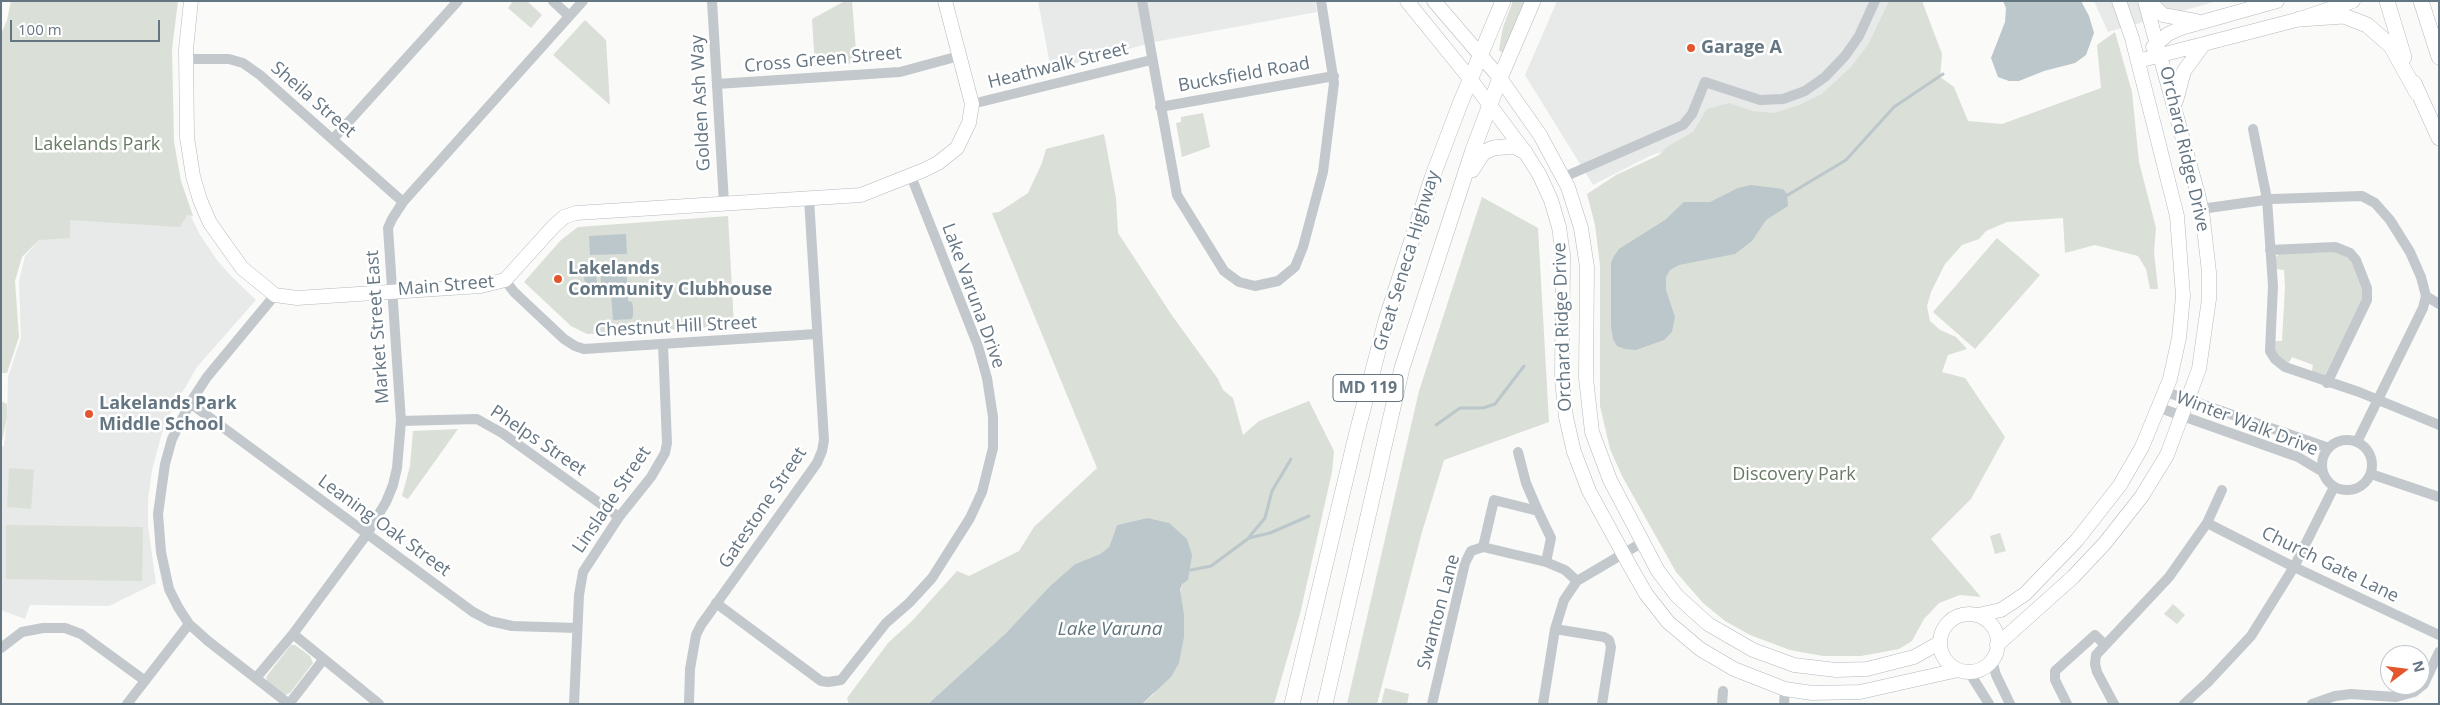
<!DOCTYPE html>
<style>
body{margin:0}
#map{position:relative;width:2440px;height:705px;overflow:hidden;background:#fafaf8;font-family:"Open Sans",sans-serif}
canvas{display:block}
.frame{position:absolute;inset:0;border:2px solid #657683;pointer-events:none}
.north{position:absolute;left:2380px;top:645px;width:50px;height:50px;box-sizing:border-box;background:#fff;border:1px solid #c1c8cd;border-radius:50%;rotate:75deg;font-size:14px;font-weight:700;line-height:20px;text-align:center;color:#657683}
.north::after{content:'';display:block;margin:auto;width:18px;height:22px;background:#e4572e;clip-path:polygon(50% 0,100% 100%,50% 72%,0 100%)}
.scale{position:absolute;left:10px;top:20px;width:150px;height:22px;box-sizing:border-box;border:2px solid #657683;border-top:0;padding-left:6px;font-size:15px;line-height:18px;white-space:nowrap;color:#657683;-webkit-text-stroke:4px #fff;paint-order:stroke}
</style>
<div id="map">
<canvas width="2440" height="705"></canvas>
<div class="frame"></div>
<div class="north">N</div>
<div class="scale">100 m</div>
</div>
<script>
const g = document.querySelector('canvas').getContext('2d');
g.lineJoin = 'round';
function fill(path, color) {
  g.fillStyle = color;
  g.fill(path, 'evenodd');
}
function shape(rows) {
  const path = new Path2D();
  for (const r of rows) {
    if (r.length === 3) {
      path.moveTo(r[0] + r[2], r[1]);
      path.arc(r[0], r[1], r[2], 0, 2 * Math.PI);
      continue;
    }
    path.moveTo(r[0], r[1]);
    for (let i = 2; i < r.length; i += 2) path.lineTo(r[i], r[i + 1]);
  }
  return path;
}
function stroke(path, color, width, dash) {
  g.strokeStyle = color;
  g.lineWidth = width;
  g.lineCap = dash ? 'butt' : 'round';
  g.setLineDash(dash || []);
  g.stroke(path);
}
function drawText(font, color, halo, rows, align = 'center') {
  g.font = font + ' "Open Sans",sans-serif';
  g.lineWidth = 5;
  g.setLineDash([]);
  g.textBaseline = 'middle';
  g.strokeStyle = halo;
  g.fillStyle = color;
  for (const [text, x, y, turn = 0] of rows) {
    g.save();
    g.translate(x, y);
    g.rotate((+turn || 0) * Math.PI / 180);
    g.textAlign = isNaN(turn) ? turn : align;
    if (halo) g.strokeText(text, 0, 0);
    g.fillText(text, 0, 0);
    g.restore();
  }
}
fill(shape([
 [1038,1,1315,1,1317,12,1154,42,1051,70],
 [1557,1,1895,1,1856,69,1817,99,1650,156,1593,185,1525,75],
 [2094,1,2217,1,2108,32],
 [189,212,200,235,217,260,231,276,256,300,197,367,172,410,162,433,152,470,148,500,148,526,156,583,109,606,30,605,25,619,1,610,1,447,4,446,7,418,8,377,21,338,19,281,25,256,39,240,35,218]
]), '#e8e9e9');
fill(shape([
 [11,1,178,1,172,49,174,142,181,181,193,216,187,215,180,227,70,220,70,238,39,240,22,257,15,281,19,337,7,373,1,373,1,34,7,20],
 [513,1,527,1,542,15,531,28,508,8],
 [845,1,852,1,857,63,815,66,812,19],
 [1513,1,1527,1,1503,54,1499,50,1503,27],
 [1889,1,1922,1,1942,54,1940,77,1954,87,1968,121,2002,124,2101,88,2097,45,2115,32,2132,92,2139,162,2156,228,2154,252,2158,289,2150,289,2146,269,2138,256,2095,245,2065,253,2063,218,2007,222,1986,231,1979,239,1962,245,1945,264,1931,292,1927,306,1930,321,1940,330,1956,337,1967,349,1948,355,1942,372,1965,378,2005,437,1971,499,1931,539,1981,597,1960,595,1939,603,1924,619,1912,641,1899,649,1861,656,1823,656,1790,650,1750,635,1725,621,1703,603,1676,572,1622,476,1610,449,1600,406,1600,265,1595,225,1587,194,1616,175,1659,155,1667,147,1693,132,1707,109,1729,103,1752,111,1774,113,1799,105,1822,94,1851,67,1868,45],
 [585,20,606,40,610,105,553,55],
 [1203,113,1210,147,1182,157,1176,123,1181,122,1181,117],
 [1104,134,1116,198,1118,233,1171,314,1218,379,1223,390,1233,398,1243,435,1259,421,1309,401,1334,451,1332,472,1300,614,1274,704,1142,704,1154,694,1182,584,1147,518,1117,525,1109,547,1100,554,1075,564,1050,586,1006,633,928,704,849,704,847,698,888,643,912,621,957,571,969,576,1019,551,1034,527,1097,468,992,213,999,212,1028,193,1042,163,1046,149],
 [1482,197,1538,228,1549,422,1444,460,1422,532,1377,704,1347,704,1419,391],
 [728,216,734,326,587,334,571,326,524,282,561,240,578,227],
 [1997,238,2040,275,1975,349,1933,312],
 [2337,252,2348,258,2352,263,2362,287,2363,298,2325,375,2322,377,2312,371,2313,365,2292,357,2288,364,2286,363,2275,352,2274,341,2282,341,2285,287,2284,270,2276,269,2275,259,2279,253],
 [1,401,7,404,7,418,1,446],
 [458,429,408,499,402,496,410,466,413,431],
 [9,468,34,470,31,509,7,507],
 [6,525,143,527,142,581,6,579],
 [2000,533,2006,551,1995,554,1990,536],
 [2173,604,2185,615,2177,624,2164,614],
 [291,645,295,645,310,656,313,663,290,693,285,695,267,681,266,677],
 [1385,688,1409,694,1407,704,1381,704]
]), '#dadfd7');
fill(shape([
 [2003,1,2081,1,2089,16,2094,33,2086,55,2075,63,2044,71,2019,81,2009,81,1998,77,1991,58,2005,22,2006,8],
 [1751,185,1783,189,1787,194,1788,206,1766,220,1752,241,1735,254,1679,265,1670,270,1666,277,1666,290,1675,317,1672,332,1664,340,1636,350,1625,349,1617,346,1613,339,1611,327,1611,263,1614,256,1619,249,1665,220,1684,202,1710,202,1738,188],
 [626,234,627,254,590,255,589,236],
 [626,265,628,301,632,302,633,307,633,315,632,319,613,320,611,292,602,292,600,272,596,273,598,292,589,293,584,279,588,267],
 [1147,518,1169,523,1187,539,1192,555,1188,580,1182,584,1180,590,1184,615,1184,637,1179,663,1171,677,1142,704,928,704,1006,633,1050,586,1075,564,1100,554,1109,547,1117,525]
]), '#bbc7cb');
stroke(shape([
 [1786,196,1846,160,1894,107,1943,74],
 [1436,425,1460,408,1483,408,1495,404,1524,366],
 [1249,537,1265,518,1272,491,1291,459],
 [1191,570,1211,566,1249,538,1270,533,1309,516]
]), '#bbc7cb', 3);
const secondary = shape([
 [191,1,186,49,187,137,193,176,200,200,210,223,242,268,275,295,297,298,481,286,505,280,553,227,564,217,576,213,861,195,924,170,938,163,957,148,969,123,972,104,945,1],
 [1407,1,1471,80,1525,152,1539,174,1551,200,1559,227,1563,255,1562,380,1566,417,1574,452,1589,491,1630,566,1646,594,1668,622,1700,649,1734,669,1785,689,1812,693,1860,692,1958,670],
 [1434,1,1500,78,1540,135,1568,187,1581,228,1587,267,1586,378,1592,432,1610,480,1658,571,1677,596,1708,624,1753,650,1794,665,1836,670,1867,669,1914,657,1939,643],
 [2149,1,2163,15,2196,21],
 [2153,47,2168,34,2181,28,2277,1],
 [2138,61,2300,19,2353,1],
 [2176,101,2184,71,2203,45],
 [1969,643,29],
 [1978,615,2001,610,2025,594,2077,540,2120,485,2142,447,2170,379,2179,338,2183,296,2177,216,2132,38,2119,1],
 [1997,645,2073,577,2105,543,2142,496,2167,455,2199,369,2209,299,2209,272,2203,219,2199,198,2145,1]
]);
const primary = shape([
 [2387,1,2404,57],
 [2421,1,2439,57],
 [2300,19,2344,16,2367,25,2391,46,2417,93],
 [2414,83,2439,138],
 [1472,170,1483,153,1493,148,1514,146,1525,152],
 [1292,704,1356,436,1386,320,1432,178,1460,104,1503,1],
 [1325,704,1402,368,1473,150,1500,78,1533,1]
]);
stroke(secondary, '#b3babf', 15);
stroke(primary, '#b5babe', 16);
stroke(shape([
 [553,1,569,16],
 [712,1,724,203],
 [1142,1,1177,195,1224,271,1239,282,1255,286,1278,281,1295,267,1303,247,1323,172,1334,83,1321,1],
 [186,59,229,59,243,63,260,75,403,202],
 [717,84,900,72,959,56],
 [972,104,1151,60],
 [1160,107,1334,76],
 [2253,129,2267,199,2273,286,2270,351,2275,359,2285,367,2359,392,2439,425],
 [333,139,458,1],
 [1564,177,1683,125,1692,114,1705,82,1760,100,1783,99,1805,91,1825,77,1845,56,1859,36,1875,1],
 [2201,209,2272,199,2362,196,2375,203,2390,220,2410,252,2421,277,2426,296,2423,308,2357,442],
 [2270,250,2335,247,2350,253,2356,260,2367,288,2367,300,2327,383],
 [505,280,514,292,564,339,575,346,584,349,816,334],
 [275,295,207,377,190,403,172,439,165,464,158,514,161,552,169,589,178,607,189,624,208,641,289,704],
 [2426,296,2439,304],
 [2166,392,2329,448],
 [190,403,473,612,490,621,512,626,577,628],
 [2160,408,2298,457,2323,472],
 [401,421,477,419,502,433,619,517],
 [2347,465,25],
 [1518,452,1526,483,1538,511],
 [2371,474,2439,497],
 [2207,523,2294,567,2439,635],
 [1483,547,1494,500,1538,511,1551,538,1546,562],
 [716,603,821,681,828,682,841,680,886,623,909,603,932,578,970,518,982,492,993,448,993,417,987,378,978,346,911,176],
 [1555,629,1604,637,1609,640,1611,647,1602,704],
 [293,634,379,704],
 [1,648,22,632,43,628,65,628,81,634,144,680],
 [1992,660,1996,675,2010,704],
 [1969,672,1989,704],
 [256,678,293,634,367,534,386,502,393,485,397,468,401,421,388,228,392,219,403,202,583,1],
 [127,704,189,624],
 [289,704,323,660],
 [574,704,579,595,583,572,619,517,651,477,665,453,667,443,663,344],
 [689,704,690,669,696,635,701,625,817,463,822,451,824,440,809,199],
 [1432,704,1465,563,1471,551,1483,547,1546,562,1565,570,1577,581],
 [1543,704,1555,629,1564,600,1577,581,1643,542],
 [1722,704,1723,691],
 [1784,704,1785,689],
 [2067,704,2055,680,2055,671,2095,635,2105,645],
 [2114,704,2097,672,2095,664,2096,655,2169,577,2207,523,2222,490],
 [2184,704,2208,682,2251,636,2294,567,2334,487],
 [2312,704,2335,696,2351,694,2396,697,2414,692,2424,684,2439,652]
]), '#c3c8cc', 10);
stroke(secondary, '#fff', 14);
stroke(primary, '#fff', 15);
for (const [x, y, r, color] of [
 [1691,48,5,"#e4572e"],
 [558,279,5,"#e4572e"],
 [89,414,5,"#e4572e"]
]) {
  const dot = new Path2D();
  dot.arc(x, y, r, 0, 2 * Math.PI);
  g.fillStyle = color;
  g.fill(dot);
  stroke(dot, '#fff', 2);
}
for (const [x, y, w] of [
 [1368,388,70]
]) {
  const box = new Path2D();
  box.roundRect(x - w / 2, y - 13.5, w, 27, 4);
  g.fillStyle = '#fff';
  g.fill(box);
  stroke(box, '#657683', 1);
}
drawText('bold 16px', '#657683', null, [
 ["MD 119",1368,388]
]);
drawText('bold 18px', '#657683', '#fff', [
 ["Garage A",1701,48],
 ["Lakelands",568,269],
 ["Community Clubhouse",568,290],
 ["Lakelands Park",99,404],
 ["Middle School",99,425]
], 'left');
drawText('18px', '#657683', '#fff', [
 ["Cross Green Street",823,60,-5],
 ["Heathwalk Street",1058,66,-14],
 ["Bucksfield Road",1244,75,-10],
 ["Sheila Street",313,100,41],
 ["Golden Ash Way",701,103,-93],
 ["Orchard Ridge Drive",2184,149,77],
 ["Great Seneca Highway",1407,261,-73],
 ["Main Street",446,286,-5],
 ["Lake Varuna Drive",973,296,70],
 ["Market Street East",378,327,-94],
 ["Chestnut Hill Street",676,327,-3],
 ["Orchard Ridge Drive",1563,327,-92],
 ["Winter Walk Drive",2247,424,21],
 ["Phelps Street",538,441,34],
 ["Linslade Street",612,500,-56],
 ["Gatestone Street",763,508,-56],
 ["Leaning Oak Street",384,526,36],
 ["Church Gate Lane",2330,565,26],
 ["Swanton Lane",1439,612,-75]
]);
drawText('18px', '#687a64', '#fff', [
 ["Lakelands Park",97,145],
 ["Discovery Park",1794,475]
]);
drawText('italic 19px', '#60757c', '#fff', [
 ["Lake Varuna",1110,630]
]);
</script>
